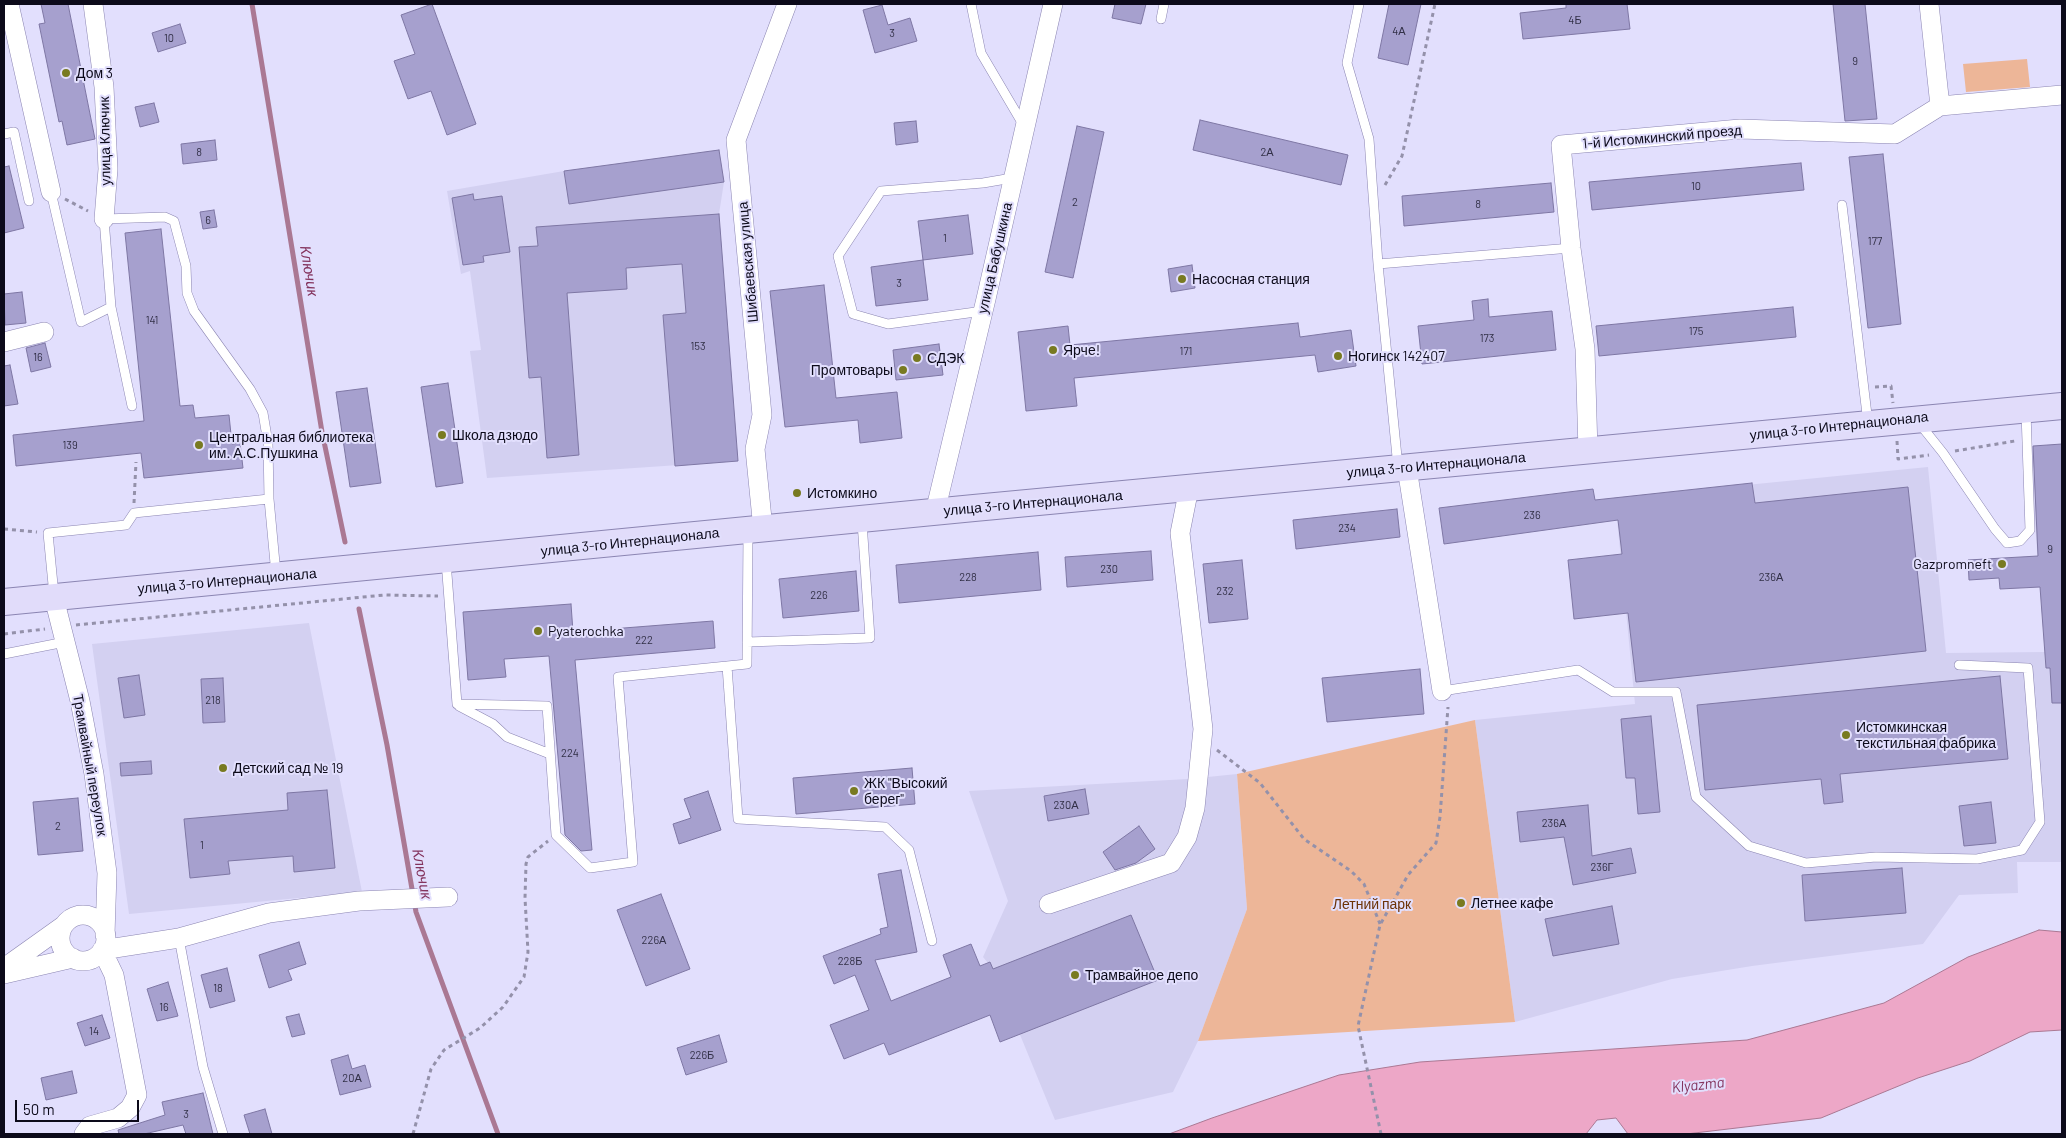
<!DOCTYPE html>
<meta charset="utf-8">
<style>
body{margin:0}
#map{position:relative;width:2066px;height:1138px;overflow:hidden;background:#e2dffd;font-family:Barlow,sans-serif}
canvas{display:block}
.frame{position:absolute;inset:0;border:5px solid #0c0a1a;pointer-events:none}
.scale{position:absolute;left:15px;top:1100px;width:124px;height:22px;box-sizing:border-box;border:2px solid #0c0a1a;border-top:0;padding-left:6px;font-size:15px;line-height:18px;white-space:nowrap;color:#0c0a1a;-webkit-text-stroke:4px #e2dffd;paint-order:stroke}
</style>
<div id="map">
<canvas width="2066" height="1138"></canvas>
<div class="frame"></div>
<div class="scale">50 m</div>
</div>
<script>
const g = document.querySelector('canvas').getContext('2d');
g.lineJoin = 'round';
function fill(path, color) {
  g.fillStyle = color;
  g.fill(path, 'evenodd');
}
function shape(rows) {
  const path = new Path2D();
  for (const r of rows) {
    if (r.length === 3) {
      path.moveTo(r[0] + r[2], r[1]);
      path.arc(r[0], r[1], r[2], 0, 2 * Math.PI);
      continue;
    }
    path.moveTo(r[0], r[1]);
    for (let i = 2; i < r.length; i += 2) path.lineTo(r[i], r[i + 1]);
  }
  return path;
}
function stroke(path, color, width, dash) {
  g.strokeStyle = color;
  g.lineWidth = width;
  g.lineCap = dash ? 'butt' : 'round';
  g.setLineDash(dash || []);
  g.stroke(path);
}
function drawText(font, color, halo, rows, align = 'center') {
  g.font = font + ' Barlow,sans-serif';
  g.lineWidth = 4;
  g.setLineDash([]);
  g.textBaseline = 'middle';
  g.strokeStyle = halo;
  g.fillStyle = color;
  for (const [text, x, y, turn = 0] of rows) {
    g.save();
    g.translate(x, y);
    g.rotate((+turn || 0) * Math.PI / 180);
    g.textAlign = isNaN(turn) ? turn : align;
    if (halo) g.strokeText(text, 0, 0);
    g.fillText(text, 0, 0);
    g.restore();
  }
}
fill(shape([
 [719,150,724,182,719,214,738,461,487,478,470,351,481,350,470,271,461,274,447,191,564,171],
 [2062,444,2062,862,2017,862,2018,893,1959,895,1923,944,1752,966,1672,979,1515,1022,1475,720,1635,704,1615,498,1928,467,1946,653,2045,652,2029,447],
 [309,623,362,892,129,914,92,644],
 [1237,774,1247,909,1198,1041,1173,1092,1055,1120,993,969,983,957,1008,901,969,791,1188,779]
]), '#d3d0f1');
fill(shape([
 [2027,59,2030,87,1966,92,1963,64],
 [1475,720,1515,1022,1198,1041,1247,909,1237,774]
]), '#edb698');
const water = shape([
 [2039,930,2062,932,2062,1030,2030,1032,1970,1061,1918,1078,1821,1118,1686,1134,1628,1134,1616,1118,1597,1120,1586,1134,1169,1134,1212,1118,1339,1075,1420,1062,1747,1040,1884,1003,1968,957,2039,930]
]);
fill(water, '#eda7c7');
stroke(water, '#aa7893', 1);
stroke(shape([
 [252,4,322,432,345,542],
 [359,609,387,745,416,912,498,1134]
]), '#aa7893', 5);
const building = shape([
 [41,4,68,4,95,139,67,145,62,121,59,122,39,24,45,23,41,4],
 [432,4,476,124,447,135,431,91,408,99,394,61,415,54,401,15,432,4],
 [1115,4,1146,4,1141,24,1112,18,1115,4],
 [1389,4,1421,4,1408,65,1378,58,1389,4],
 [1566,4,1627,4,1630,29,1523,39,1520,13,1566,8,1566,4],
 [1833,4,1865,4,1877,119,1845,121,1833,4],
 [882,5,888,25,910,18,917,41,875,53,863,10,882,5],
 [180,24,186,43,158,52,152,33,180,24],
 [154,103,159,122,140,127,135,107,154,103],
 [1200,120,1348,155,1341,185,1193,150,1200,120],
 [916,121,918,142,896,145,894,123,916,121],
 [1077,126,1104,132,1073,278,1045,272,1077,126],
 [215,140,217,160,183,164,181,144,215,140],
 [719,150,724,182,569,204,564,171,719,150],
 [1883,154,1901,324,1868,328,1849,157,1883,154],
 [1801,163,1804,190,1592,210,1589,182,1801,163],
 [9,166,24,228,4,233,4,167,9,166],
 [1551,183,1554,212,1404,226,1402,196,1551,183],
 [473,194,474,200,502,196,510,252,483,256,484,262,463,265,452,198,473,194],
 [214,210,217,227,203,229,200,212,214,210],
 [719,214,738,461,675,466,663,315,686,313,682,264,626,268,627,289,567,293,579,455,547,458,541,377,529,378,519,247,538,246,536,227,719,214],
 [968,215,973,254,923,260,918,221,968,215],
 [161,229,180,406,193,405,195,418,229,415,232,444,240,443,243,468,144,478,141,453,16,466,13,435,144,421,125,233,161,229],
 [923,260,928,300,876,306,871,267,923,260],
 [1192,265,1195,288,1171,292,1168,269,1192,265],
 [824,285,836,398,897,392,902,438,860,443,858,420,785,427,770,291,824,285],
 [22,292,26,323,5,325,4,294,22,292],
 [1488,299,1489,317,1552,311,1556,350,1422,364,1418,326,1474,320,1472,301,1488,299],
 [1793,307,1796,337,1599,356,1596,326,1793,307],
 [1298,323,1300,337,1351,330,1356,366,1318,372,1315,355,1074,378,1077,406,1026,411,1018,332,1068,326,1070,345,1298,323],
 [45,343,51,367,31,372,26,348,45,343],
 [939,344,943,375,896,380,893,350,939,344],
 [10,365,18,404,4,406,4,366,10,365],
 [448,383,463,483,436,487,421,387,448,383],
 [367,388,381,483,350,487,336,392,367,388],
 [2062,444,2062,703,2052,703,2050,668,2046,668,2040,587,2000,589,1999,578,1969,580,1968,560,2038,556,2033,446,2062,444],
 [1752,483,1755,503,1908,487,1926,651,1636,682,1628,613,1574,619,1568,560,1622,554,1618,520,1444,544,1439,508,1593,489,1595,500,1752,483],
 [1397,509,1400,537,1296,549,1293,520,1397,509],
 [1151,551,1153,580,1067,587,1065,557,1151,551],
 [1038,552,1041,590,899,603,896,565,1038,552],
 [1242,560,1248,619,1209,623,1203,564,1242,560],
 [856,571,859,611,783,618,779,579,856,571],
 [571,604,573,632,713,621,715,648,575,660,592,850,581,851,565,835,549,656,504,659,506,677,468,680,463,612,571,604],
 [1420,669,1424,714,1327,722,1322,678,1420,669],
 [139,675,145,715,124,718,118,678,139,675],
 [2000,676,2008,759,1840,774,1843,802,1824,804,1821,779,1705,790,1697,705,2000,676],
 [223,678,225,722,203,723,201,679,223,678],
 [1651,716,1660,812,1638,814,1635,778,1626,778,1621,719,1651,716],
 [151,761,152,774,121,776,120,763,151,761],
 [912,768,915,804,796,814,793,778,912,768],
 [1085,789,1089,814,1048,821,1044,796,1085,789],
 [327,790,335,868,294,872,293,856,228,861,230,874,190,878,184,819,288,810,287,793,327,790],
 [708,791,721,830,679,844,673,824,691,818,684,799,708,791],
 [78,798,83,851,38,855,33,802,78,798],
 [1991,802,1996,843,1964,846,1959,806,1991,802],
 [1588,805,1592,856,1631,848,1636,873,1573,885,1564,837,1520,842,1517,812,1588,805],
 [1139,826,1155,849,1136,863,1115,870,1103,852,1139,826],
 [1902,868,1906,913,1805,921,1802,875,1902,868],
 [901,870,917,952,875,960,891,1001,951,977,943,955,971,944,980,966,990,962,993,969,1131,915,1158,980,1000,1042,990,1015,889,1055,884,1043,844,1059,830,1025,869,1010,855,975,834,984,823,956,881,934,880,929,888,927,878,874,901,870],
 [661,894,690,969,646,986,617,910,661,894],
 [1612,906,1619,944,1553,956,1545,919,1612,906],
 [299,942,306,964,288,970,292,980,269,988,259,955,299,942],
 [227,968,235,1001,210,1008,201,975,227,968],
 [168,982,178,1016,157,1021,147,989,168,982],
 [299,1014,305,1034,292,1037,286,1017,299,1014],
 [102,1015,110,1038,85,1046,77,1023,102,1015],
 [719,1035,727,1062,686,1075,677,1048,719,1035],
 [348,1055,352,1069,365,1065,371,1087,340,1095,331,1060,348,1055],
 [72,1071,77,1093,46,1100,41,1078,72,1071],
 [203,1093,213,1134,186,1134,183,1125,144,1134,119,1134,118,1130,165,1115,162,1102,203,1093],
 [265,1109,272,1134,250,1134,244,1115,265,1109]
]);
fill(building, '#a6a0ce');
stroke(building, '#7e77a4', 1);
const service = shape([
 [971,4,981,53,1024,126],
 [1359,4,1347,63,1369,139,1378,264],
 [1161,19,1164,4],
 [4,134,14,132,29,201],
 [51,192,81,322,111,307,104,219,165,217,174,221,186,266,187,293,194,311,250,389,263,413,268,443,269,499,276,574],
 [1842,205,1868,423],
 [111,307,132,406],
 [983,311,888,324,853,314,838,256,881,191,983,183,1012,178],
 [1919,423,1943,453,1995,529,2007,543,2020,541,2030,530,2026,412],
 [1398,467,1378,264,1571,248],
 [446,561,457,704,547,706,556,835,590,868,633,862,618,677,747,664,748,533],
 [54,595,48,533,126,525,134,513,269,499],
 [747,642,870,638,862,522],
 [4,654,65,642],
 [727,666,738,819,885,827,909,850,932,941],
 [1442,691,1578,670,1613,692,1676,692,1696,797,1749,846,1806,863,1876,857,1977,859,2022,850,2040,822,2028,668,1959,665],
 [459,706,493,724,507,737,550,754],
 [179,938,203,1067,223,1134]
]);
const minor = shape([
 [9,4,51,192],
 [93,4,104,87,108,169,104,219],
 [1929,4,1940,106],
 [4,342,44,332],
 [1588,451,1585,349,1571,248,1561,145,1740,129,1895,134,1940,106,2062,95],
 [1407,468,1442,691],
 [935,512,986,299,1053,4],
 [763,529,755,449,762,415,736,140,787,4],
 [54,598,80,701,94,774,107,873,105,935],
 [1049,904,1171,863,1187,837,1195,808,1203,729,1180,533,1189,488],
 [83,938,23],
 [4,968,63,926],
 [4,974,73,958],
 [84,1134,90,1126,118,1118,130,1108,137,1095,114,975,102,950,179,938,269,913,359,901,448,897]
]);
const secondary = shape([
 [4,602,974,508,2062,406]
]);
stroke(service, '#8b85b2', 10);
stroke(minor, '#8b85b2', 20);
stroke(secondary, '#8b85b2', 28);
stroke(shape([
 [1385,185,1402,156,1435,4],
 [65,199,88,211],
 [1875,387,1891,386,1893,403],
 [1897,441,1898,459,1929,455],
 [1955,451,2015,441],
 [134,503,136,462],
 [4,529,37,532],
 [76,625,384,595,438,596],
 [4,634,45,629],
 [1217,750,1260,783,1304,839,1351,871,1364,884,1380,924],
 [413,1134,431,1069,444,1050,480,1028,503,1007,524,977,528,952,525,898,526,864,528,857,548,841],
 [1381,1134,1358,1026,1380,925,1408,875,1436,843,1440,817,1448,707]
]), '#9491aa', 3, [4, 4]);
stroke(service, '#fff', 9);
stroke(minor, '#fff', 19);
stroke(secondary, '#e1dcfa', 26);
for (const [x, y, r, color] of [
 [66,73,5,"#787a21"],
 [1182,279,5,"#787a21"],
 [1053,350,5,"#787a21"],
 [1338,356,5,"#787a21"],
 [917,358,5,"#787a21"],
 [903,370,5,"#787a21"],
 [442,435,5,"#787a21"],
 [199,445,5,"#787a21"],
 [797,493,5,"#787a21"],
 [2002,564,5,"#787a21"],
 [538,631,5,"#787a21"],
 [1846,735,5,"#787a21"],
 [223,768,5,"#787a21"],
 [854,791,5,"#787a21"],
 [1461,903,5,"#787a21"],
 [1075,975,5,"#787a21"]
]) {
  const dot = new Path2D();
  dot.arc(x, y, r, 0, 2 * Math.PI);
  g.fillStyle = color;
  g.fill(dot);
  stroke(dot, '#e2dffd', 2);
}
drawText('11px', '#323047', null, [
 ["4Б",1575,20],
 ["4А",1399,31],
 ["3",892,33],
 ["10",169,38],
 ["9",1855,61],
 ["8",199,152],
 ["2А",1267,152],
 ["10",1696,186],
 ["2",1075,202],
 ["8",1478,204],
 ["6",208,220],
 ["1",945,238],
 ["177",1875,241],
 ["3",899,283],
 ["141",152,320],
 ["175",1696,331],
 ["173",1487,338],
 ["153",698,346],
 ["171",1186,351],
 ["16",38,357],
 ["139",70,445],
 ["236",1532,515],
 ["234",1347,528],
 ["9",2050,549],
 ["230",1109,569],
 ["228",968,577],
 ["236А",1771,577],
 ["232",1225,591],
 ["226",819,595],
 ["222",644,640],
 ["218",213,700],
 ["224",570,753],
 ["230А",1066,805],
 ["236А",1554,823],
 ["2",58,826],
 ["1",202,845],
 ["236Г",1602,867],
 ["226А",654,940],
 ["228Б",850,961],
 ["18",218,988],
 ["16",164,1007],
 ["14",94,1031],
 ["226Б",702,1055],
 ["20А",352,1078],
 ["3",186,1114]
]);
drawText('14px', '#0c0a1a', '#e2dffd', [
 ["Дом 3",76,73],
 ["Насосная станция",1192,279],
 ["Ярче!",1063,350],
 ["Ногинск 142407",1348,356],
 ["СДЭК",927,358],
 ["Промтовары",893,370,"right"],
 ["Школа дзюдо",452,435],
 ["Центральная библиотека",209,437],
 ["им. А.С.Пушкина",209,453],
 ["Истомкино",807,493],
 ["Gazpromneft",1992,564,"right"],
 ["Pyaterochka",548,631],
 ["Истомкинская",1856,727],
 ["текстильная фабрика",1856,743],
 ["Детский сад № 19",233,768],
 ["ЖК \"Высокий",864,783],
 ["берег\"",864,799],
 ["Летнее кафе",1471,903],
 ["Трамвайное депо",1085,975]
], 'left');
drawText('14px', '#0c0a1a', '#e2dffd', [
 ["1-й Истомкинский проезд",1662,137,-5],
 ["улица Ключик",105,141,-91],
 ["улица Бабушкина",995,258,-77],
 ["Шибаевская улица",748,262,-95],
 ["улица 3-го Интернационала",1839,426,-6],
 ["улица 3-го Интернационала",1436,465,-5],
 ["улица 3-го Интернационала",1033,503,-5],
 ["улица 3-го Интернационала",630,542,-6],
 ["улица 3-го Интернационала",227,581,-5],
 ["Трамвайный переулок",90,765,80]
]);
drawText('14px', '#6c3207', '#e2dffd', [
 ["Летний парк",1372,904]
]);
drawText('italic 15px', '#83335d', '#e2dffd', [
 ["Ключик",309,271,81],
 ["Ключик",422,874,79],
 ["Klyazma",1698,1085,-6]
]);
</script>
